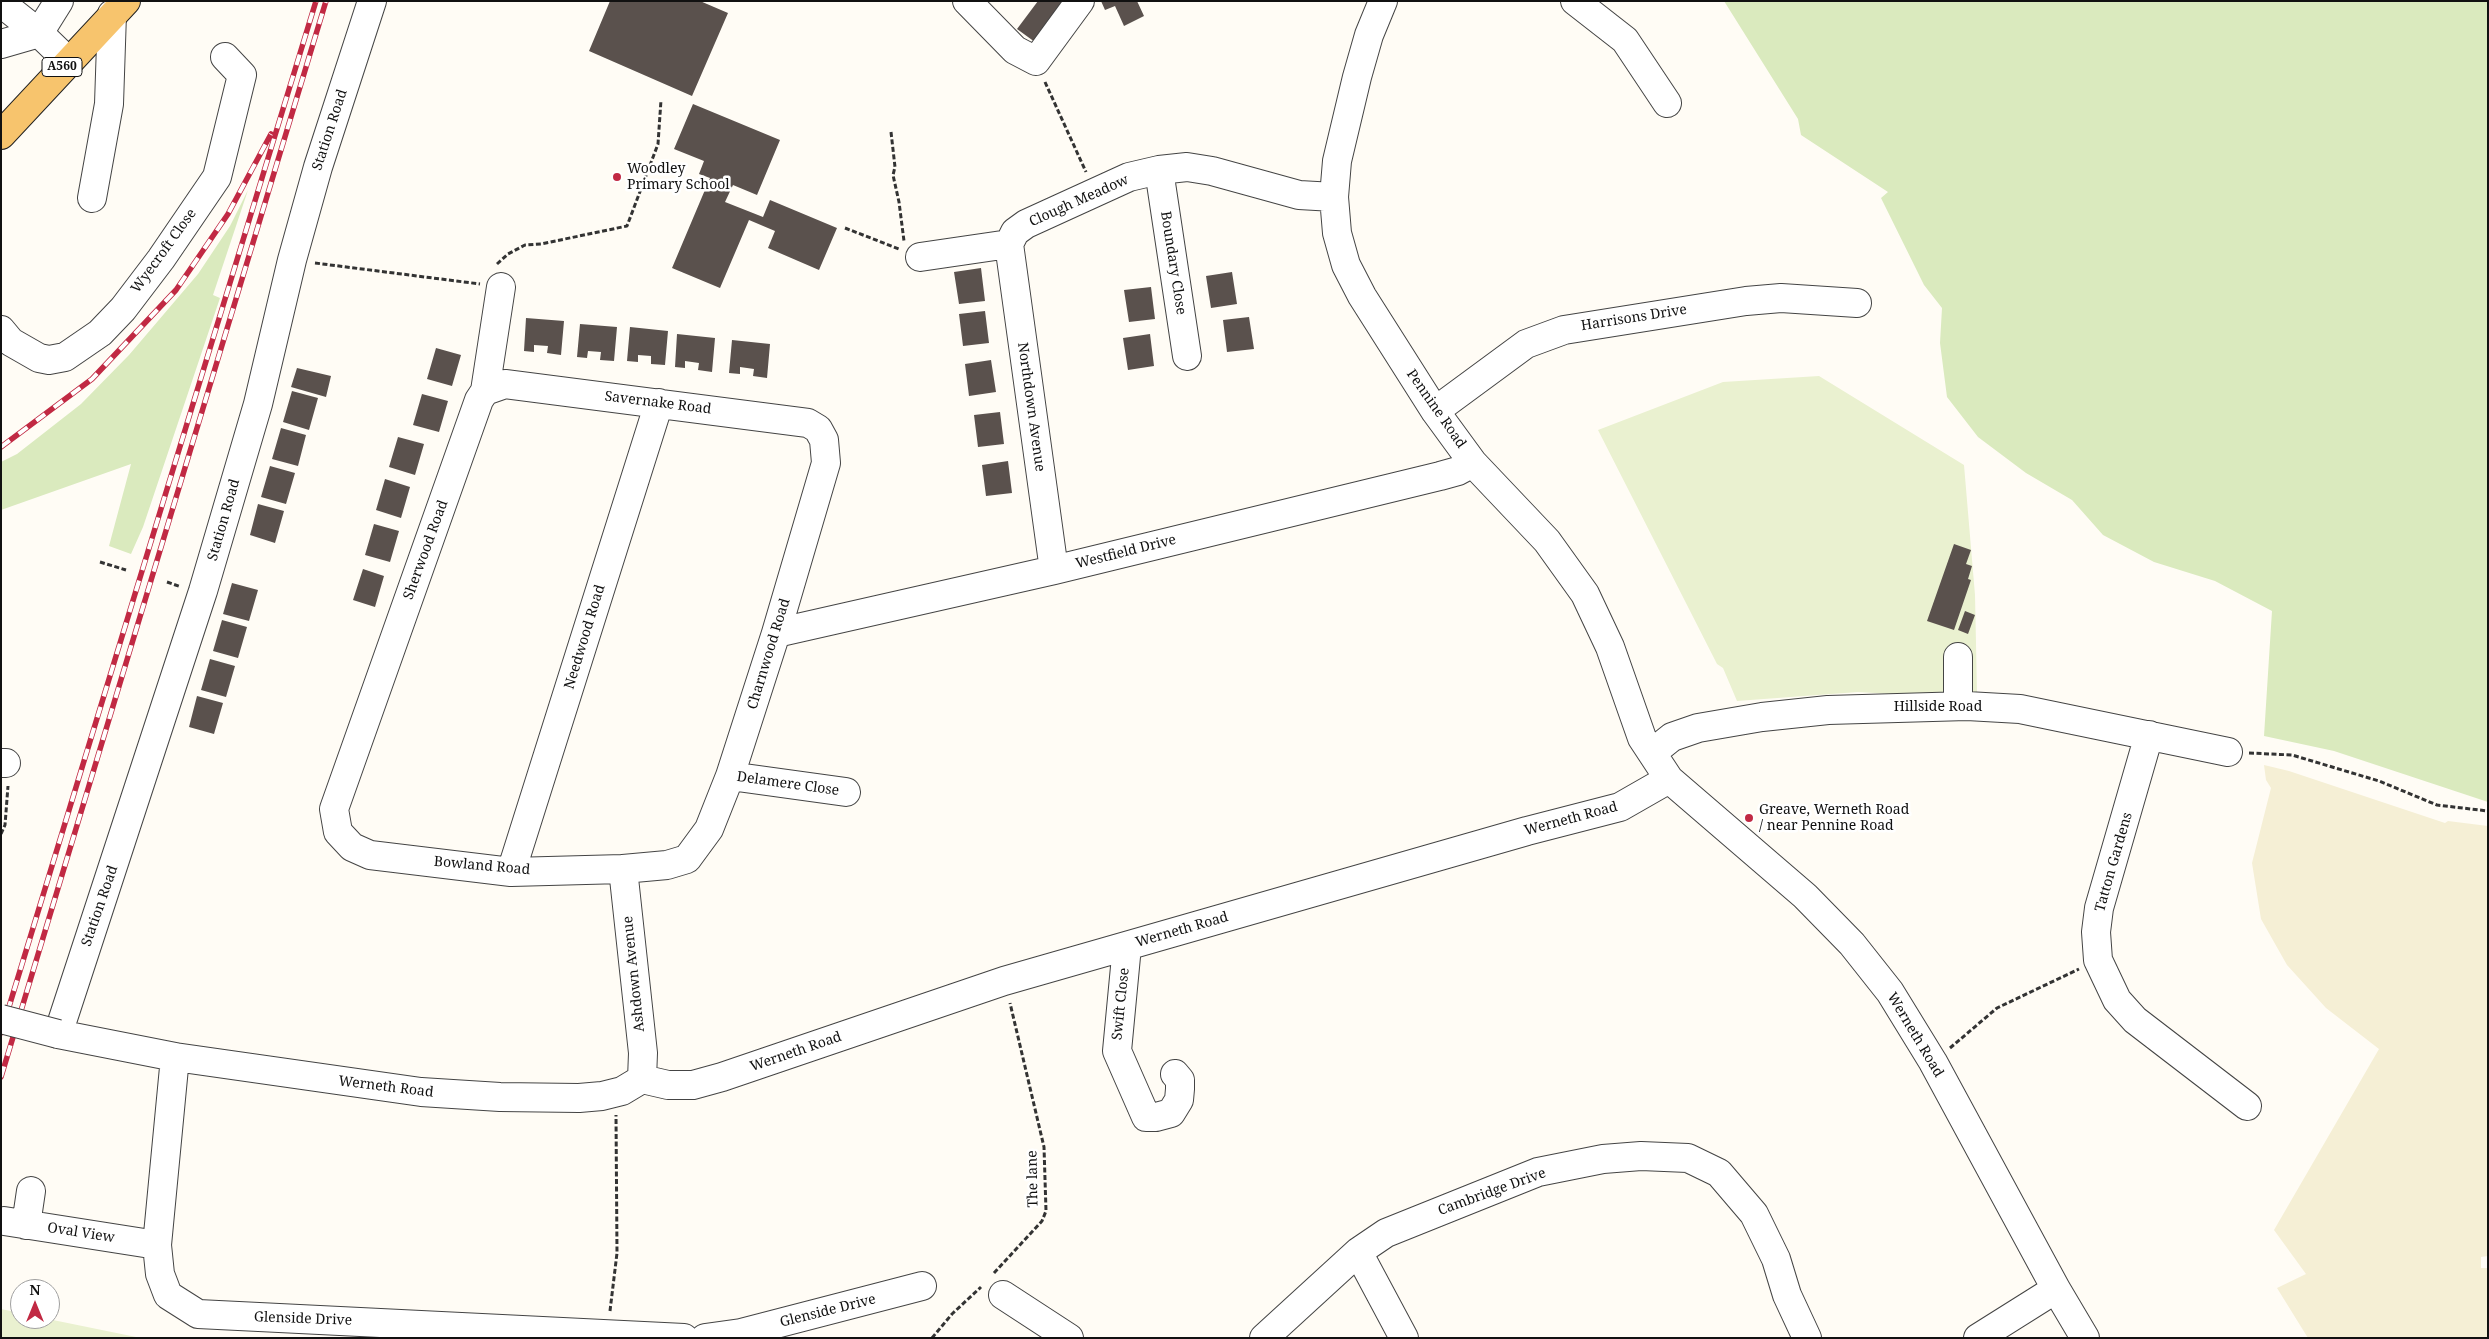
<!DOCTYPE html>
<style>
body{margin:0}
#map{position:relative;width:2489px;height:1339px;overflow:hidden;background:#fffcf5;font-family:"Noto Serif",serif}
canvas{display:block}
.frame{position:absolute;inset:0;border:2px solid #111;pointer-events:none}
.north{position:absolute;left:10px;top:1279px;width:50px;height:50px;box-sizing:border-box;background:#fff;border:1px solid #a0a0a0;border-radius:50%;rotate:0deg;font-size:14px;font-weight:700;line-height:20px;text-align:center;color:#111}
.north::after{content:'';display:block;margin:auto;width:18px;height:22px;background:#c12943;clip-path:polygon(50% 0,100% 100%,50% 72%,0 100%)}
</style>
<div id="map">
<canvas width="2489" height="1339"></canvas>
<div class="frame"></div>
<div class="north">N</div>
</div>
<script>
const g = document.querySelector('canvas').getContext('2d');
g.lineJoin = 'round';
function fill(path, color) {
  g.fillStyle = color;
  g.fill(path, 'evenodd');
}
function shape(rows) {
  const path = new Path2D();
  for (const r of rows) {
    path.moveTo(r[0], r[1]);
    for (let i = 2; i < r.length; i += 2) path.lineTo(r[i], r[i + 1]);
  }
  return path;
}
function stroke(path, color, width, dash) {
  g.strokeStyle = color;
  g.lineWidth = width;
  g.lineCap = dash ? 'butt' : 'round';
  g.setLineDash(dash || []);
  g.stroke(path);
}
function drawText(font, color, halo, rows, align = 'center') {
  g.font = font + ' "Noto Serif",serif';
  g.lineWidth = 5;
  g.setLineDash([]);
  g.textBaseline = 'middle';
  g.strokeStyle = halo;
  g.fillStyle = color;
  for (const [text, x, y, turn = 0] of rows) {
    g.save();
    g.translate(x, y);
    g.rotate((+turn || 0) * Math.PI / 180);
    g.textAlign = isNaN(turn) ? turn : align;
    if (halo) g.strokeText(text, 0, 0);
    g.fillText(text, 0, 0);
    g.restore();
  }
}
fill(shape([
 [2264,765,2289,771,2445,823,2448,821,2488,826,2488,1256,2481,1257,2481,1268,2488,1268,2488,1338,2308,1338,2277,1288,2306,1274,2274,1230,2379,1049,2326,1008,2287,965,2261,919,2252,863,2271,788,2266,780]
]), '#f5efd5');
fill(shape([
 [1724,1,2488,1,2488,802,2334,751,2264,736,2272,611,2215,581,2154,562,2103,535,2072,500,2026,473,1978,437,1947,397,1940,343,1942,308,1924,285,1881,198,1888,192,1801,135,1798,119],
 [248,190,213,295,220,298,143,527,131,554,109,546,131,464,1,510,1,462,17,454,81,404,129,355,198,274,230,226]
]), '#daeabe');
fill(shape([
 [1819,376,1964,465,1975,595,1977,692,1892,694,1858,692,1737,701,1723,668,1717,664,1598,430,1723,382],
 [1,1309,20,1313,20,1319,48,1319,141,1338,1,1338]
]), '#eaf1d0');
fill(shape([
 [610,1,700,1,728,13,692,96,589,51],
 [1038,1,1072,1,1039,45,1017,29],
 [1101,1,1137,1,1144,16,1124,26,1115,6,1105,10],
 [693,104,780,140,757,195,733,185,725,202,763,217,770,200,837,228,819,270,768,248,775,231,749,220,720,288,672,268,710,178,699,174,704,161,674,149],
 [981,268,985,301,959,304,954,272],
 [1232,272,1237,304,1211,308,1206,276],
 [1151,287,1155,319,1129,322,1124,290],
 [985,311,989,343,963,346,959,314],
 [1249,317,1254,349,1227,352,1223,320],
 [526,318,564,321,561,355,547,353,548,346,534,345,534,352,524,351],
 [580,324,617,327,614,361,600,360,601,352,588,351,587,358,577,357],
 [630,327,668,331,665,365,651,364,651,356,638,355,638,362,627,361],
 [677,334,715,338,712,372,698,370,699,363,685,361,685,368,675,367],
 [1150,334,1154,366,1128,370,1123,338],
 [732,340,770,344,767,378,753,376,754,369,740,367,740,374,729,373],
 [436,348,461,355,452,386,427,379],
 [991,360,996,392,969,396,965,364],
 [297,368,331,376,326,397,291,387],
 [292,391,318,398,309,430,283,422],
 [422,394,448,401,439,432,413,425],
 [1000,412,1004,444,978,447,974,415],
 [281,428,306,435,298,466,272,459],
 [398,437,424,444,415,475,389,467],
 [1008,461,1012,493,986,496,982,465],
 [270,466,295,473,286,504,261,497],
 [385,479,410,487,401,518,376,510],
 [258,504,284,511,275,543,250,535],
 [374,524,399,531,390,562,365,555],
 [1954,544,1971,550,1966,564,1972,566,1968,579,1971,580,1954,630,1927,621],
 [363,569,384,576,375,607,353,600],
 [232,583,258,590,249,621,223,614],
 [1965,611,1975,615,1968,634,1958,630],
 [222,620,247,627,238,658,213,651],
 [210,659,235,666,226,697,201,690],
 [197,696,223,703,214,734,189,727]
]), '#5a514d');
const minor = shape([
 [372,1,318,167,292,260,258,404,203,591,58,1034,175,1057,421,1092,500,1097,579,1098,602,1096,622,1091,642,1079,668,1085,693,1085,722,1077,1004,981,1527,831,1620,807,1669,779],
 [967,1,1015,50,1036,61,1080,1],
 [1383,1,1369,35,1357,77,1337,161,1334,197,1337,233,1346,265,1362,296,1435,411,1473,463,1547,541,1585,594,1610,647,1642,738,1669,779,1805,896,1852,944,1890,992,1933,1062,2056,1289,2085,1338],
 [1575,1,1625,40,1667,103],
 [1,3,39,33,68,61],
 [1,44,39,33,59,1],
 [1159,170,1187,356],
 [92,198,109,104,112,14],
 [1009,244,1054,570],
 [920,257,1009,244,1015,232,1026,224,1129,177,1159,170,1187,167,1212,171,1299,195,1334,197],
 [1,330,11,342,39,358,49,360,65,357,100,333,123,309,161,259,217,177,242,75,225,57],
 [485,391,505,384,808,423,818,429,824,440,826,463,776,633,730,776,709,829,687,859,667,865,623,869,511,872,370,855,352,847,338,832,334,809,479,400,485,391,501,287],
 [1435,411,1526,344,1564,330,1746,301,1781,298,1857,303],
 [776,633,1054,570,1440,476,1458,471,1473,463],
 [1958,657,1958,706],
 [2149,735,2099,908,2096,932,2098,960,2117,1000,2135,1020,2247,1106],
 [1652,753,1672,737,1698,728,1762,717,1828,710,1967,706,2020,709,2228,752],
 [1,763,6,763],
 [730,776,846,792],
 [623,869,643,1053,642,1079],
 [511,872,659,403],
 [1127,946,1117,1051,1146,1117,1156,1117,1171,1113,1179,1100,1180,1089,1180,1080,1175,1074],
 [175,1057,157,1245,160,1274,168,1295,198,1314,684,1338],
 [4,1221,157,1245],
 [26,1225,31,1191],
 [1358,1252,1404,1338],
 [1003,1295,1069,1338],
 [705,1338,741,1333,922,1286],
 [1264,1338,1358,1252,1386,1233,1538,1172,1603,1159,1641,1156,1688,1158,1719,1173,1754,1214,1776,1259,1787,1295,1807,1338],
 [1978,1338,2056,1289]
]);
const major = shape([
 [1,135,126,1]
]);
stroke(minor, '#444', 30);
stroke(major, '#222', 30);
stroke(shape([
 [1045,82,1086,172],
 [891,132,895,167,893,175,899,202,904,241],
 [845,228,899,249],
 [315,263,480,284],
 [497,264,508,254,525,245,541,244,627,226,658,144,661,100],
 [100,562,126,570],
 [167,582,181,587],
 [2249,753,2292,755,2379,781,2437,805,2488,811],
 [1,834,5,825,8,786],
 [1950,1048,1997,1008,2079,969],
 [994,1273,1042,1221,1046,1211,1044,1147,1010,1003],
 [610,1311,617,1253,616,1115],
 [932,1338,952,1314,981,1287]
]), '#333', 3, [5, 2.5]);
stroke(minor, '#fff', 28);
stroke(major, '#f7c46d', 28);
const rail = shape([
 [1,447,92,379,176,290,228,214,271,134],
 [1,1033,316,1],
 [1,1077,326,1]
]);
stroke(rail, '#c12943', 5.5);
stroke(rail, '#fff', 4, [11]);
const minorBridge = shape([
 [1,1019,58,1034]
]);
stroke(minorBridge, '#444', 30, []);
stroke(minorBridge, '#fff', 28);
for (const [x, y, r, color] of [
 [617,177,5,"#c12943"],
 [1749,818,5,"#c12943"]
]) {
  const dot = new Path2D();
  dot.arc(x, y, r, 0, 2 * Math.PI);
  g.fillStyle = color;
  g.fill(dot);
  stroke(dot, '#fff', 2);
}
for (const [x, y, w] of [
 [62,67,40]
]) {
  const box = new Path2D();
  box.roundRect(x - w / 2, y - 9.5, w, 19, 4);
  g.fillStyle = '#fff';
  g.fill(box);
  stroke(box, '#111', 1);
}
drawText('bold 12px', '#111', null, [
 ["A560",62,67]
]);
drawText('14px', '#111', '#fff', [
 ["Station Road",330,130,-72],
 ["Clough Meadow",1079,201,-24],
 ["Wyecroft Close",164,251,-54],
 ["Boundary Close",1173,263,81],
 ["Harrisons Drive",1634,318,-9],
 ["Savernake Road",658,403,7],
 ["Northdown Avenue",1031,407,82],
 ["Pennine Road",1436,409,55],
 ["Station Road",224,520,-74],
 ["Sherwood Road",426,550,-70],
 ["Westfield Drive",1126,552,-14],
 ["Needwood Road",585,637,-73],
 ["Charnwood Road",769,654,-73],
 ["Hillside Road",1938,707],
 ["Delamere Close",788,784,8],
 ["Werneth Road",1571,819,-15],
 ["Tatton Gardens",2114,862,-74],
 ["Bowland Road",482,866,5],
 ["Station Road",100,906,-71],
 ["Werneth Road",1182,930,-16],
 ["Ashdown Avenue",634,974,-96],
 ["Swift Close",1121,1004,-84],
 ["Werneth Road",1915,1035,59],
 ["Werneth Road",796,1052,-19],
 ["Werneth Road",386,1087,7],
 ["The lane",1033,1179,-91],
 ["Cambridge Drive",1492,1192,-20],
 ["Oval View",81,1233,9],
 ["Glenside Drive",828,1311,-14],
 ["Glenside Drive",303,1319,2]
]);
drawText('14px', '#111', '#fff', [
 ["Woodley",627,169],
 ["Primary School",627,185],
 ["Greave, Werneth Road",1759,810],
 ["/ near Pennine Road",1759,826]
], 'left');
</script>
